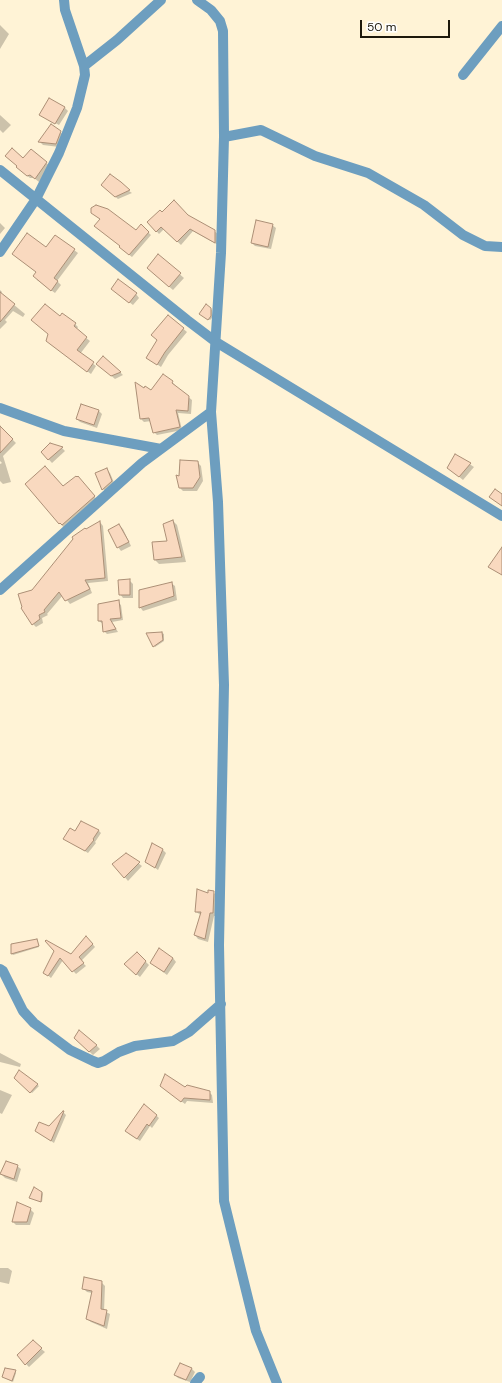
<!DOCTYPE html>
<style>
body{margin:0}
#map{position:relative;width:502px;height:1383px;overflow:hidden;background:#fff3d6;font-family:"DM Sans",sans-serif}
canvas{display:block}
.scale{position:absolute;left:360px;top:20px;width:90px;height:18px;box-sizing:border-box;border:2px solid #1d180b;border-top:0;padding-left:5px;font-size:12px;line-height:14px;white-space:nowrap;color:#1d180b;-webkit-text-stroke:3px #fff;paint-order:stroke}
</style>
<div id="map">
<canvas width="502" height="1383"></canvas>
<div class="scale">50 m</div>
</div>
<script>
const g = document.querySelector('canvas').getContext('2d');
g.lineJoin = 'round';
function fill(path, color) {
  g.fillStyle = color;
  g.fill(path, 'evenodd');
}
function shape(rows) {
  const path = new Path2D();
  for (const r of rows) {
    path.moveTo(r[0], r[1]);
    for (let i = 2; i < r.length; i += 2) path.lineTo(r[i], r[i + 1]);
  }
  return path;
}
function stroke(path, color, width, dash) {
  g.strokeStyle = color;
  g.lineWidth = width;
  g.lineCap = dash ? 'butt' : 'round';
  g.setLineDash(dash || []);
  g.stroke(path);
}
fill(shape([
 [0,25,9,34,0,49],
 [64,107,68,111,59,125,43,116],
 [0,115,11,125,3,133,0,130],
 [51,126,64,135,59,147,43,145,40,142],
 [31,150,50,166,39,182,34,178,30,178,20,170,18,166],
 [110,176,129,191,132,193,118,199,105,188],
 [92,213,136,231,141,226,151,235,132,257,123,250,101,220],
 [162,213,188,216,214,231,218,234,218,245,193,231,181,245,164,229,159,234,148,222],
 [0,223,5,228,0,234],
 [272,225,276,228,271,249,255,246,252,243],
 [46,248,74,250,78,253,57,281,61,285,55,293,37,280,37,273],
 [159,256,184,278,173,290,152,272],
 [0,290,2,292,1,294,25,314,23,317,13,311,5,320,7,322,0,329],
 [116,292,136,294,139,298,133,305],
 [210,308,212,310,212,318,210,320,202,315],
 [168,316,187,332,168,355,161,367,148,358,158,340],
 [60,318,75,324,78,327,76,330,90,341,80,354,96,366,91,374,50,344],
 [103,358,120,372,123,375,115,379,101,367],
 [172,382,175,385,175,386,192,400,191,414,178,413,182,430,157,435,154,432,151,421,144,422,141,419,144,390,151,391],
 [99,411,102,414,97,428,80,422,77,419],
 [2,429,16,443,3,456,11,482,3,484,0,481,0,464,2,463,0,461,0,431],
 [50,444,62,448,65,451,52,463,42,452],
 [456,455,474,467,463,480,452,471],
 [197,462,201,466,203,481,197,491,183,491,180,488,180,477],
 [45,467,63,487,83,483,99,502,65,529,26,484],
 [106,470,110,473,115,485,106,492,103,489,97,474],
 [173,521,177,525,186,562,159,564,155,560,168,542],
 [100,522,103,526,108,581,88,583,92,593,70,604,63,595,47,614,48,615,42,618,43,623,36,627,33,624,33,591,87,530],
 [119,525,123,529,131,546,121,551,118,547],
 [129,580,133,584,133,598,123,598,120,594],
 [171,583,175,586,177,600,143,611,140,607],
 [118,602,121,605,123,620,112,622,118,632,107,634,104,631,103,624,99,621],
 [162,633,164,634,164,641,155,647,154,646],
 [82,823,99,831,101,833,95,842,96,843,88,853,65,839,75,832],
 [153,845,163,850,166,853,158,870,146,861],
 [126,854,142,866,128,881,114,864],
 [213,892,217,896,216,916,214,916,208,942,198,939,195,935,201,915,196,912,208,894],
 [37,940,39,947,13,955,12,954],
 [89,940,95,947,81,961,86,966,76,974,63,960,51,978,44,972,55,951,71,955],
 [137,953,149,965,140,977,128,967],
 [173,958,176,962,167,975,155,966],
 [79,1032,97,1046,100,1049,93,1055,78,1041],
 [0,1053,19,1063,21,1064,20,1067,0,1062],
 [19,1071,39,1086,32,1093,15,1078],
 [161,1086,209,1092,212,1095,213,1103,187,1101,185,1104],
 [0,1090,12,1095,2,1114,0,1113],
 [145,1105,159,1118,152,1128,150,1126,140,1141,129,1134],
 [63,1112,66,1115,54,1143,36,1131,49,1127],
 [17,1166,21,1169,17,1182,5,1178,1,1174],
 [42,1192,43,1194,42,1202,30,1198],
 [30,1209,34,1213,30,1225,16,1225,13,1222],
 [0,1268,8,1268,12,1271,9,1284,0,1282],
 [101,1282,105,1286,104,1311,110,1314,107,1329,91,1322,87,1319,92,1293,87,1292,83,1288],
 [33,1342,45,1352,29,1367,26,1364],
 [181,1365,192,1369,195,1372,190,1382,178,1378,175,1375],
 [15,1371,16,1373,13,1382,3,1377]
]), '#0003');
const building = shape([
 [49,98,65,107,55,124,39,115,49,98],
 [51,124,61,131,56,144,38,142,51,124],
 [12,148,23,158,31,149,47,162,35,179,30,175,27,176,16,167,17,166,5,156,12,148],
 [110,174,121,182,130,190,115,197,101,185,110,174],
 [174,200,188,215,215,230,215,243,190,229,177,242,161,227,156,232,147,222,160,210,162,212,174,200],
 [96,205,108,209,136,230,141,224,149,232,129,255,119,247,120,246,94,226,100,219,91,213,91,208,96,205],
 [256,220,273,224,268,247,251,243,256,220],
 [27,233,46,247,55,235,75,249,54,278,58,281,51,291,33,276,36,272,12,254,27,233],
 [158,254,181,273,169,287,147,268,158,254],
 [118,279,137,293,129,303,111,289,118,279],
 [0,292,15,304,0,322,0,292],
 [45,304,60,316,62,313,76,323,74,326,87,337,77,350,94,362,87,372,46,341,48,334,31,320,45,304],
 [206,304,211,308,211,316,208,320,199,314,206,304],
 [168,315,184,328,165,352,157,365,146,358,157,340,151,335,168,315],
 [103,356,121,372,111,376,96,364,103,356],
 [163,374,173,381,172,383,189,396,188,411,176,410,180,427,153,433,149,418,140,419,135,382,144,388,145,386,151,390,163,374],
 [81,404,99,410,94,425,76,419,81,404],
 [0,426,13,439,0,453,0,426],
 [50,443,63,447,48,460,41,452,50,443],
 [455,454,471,463,459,477,447,468,455,454],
 [180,460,198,461,200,477,193,488,179,488,176,475,179,476,180,460],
 [45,466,63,486,76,476,77,477,78,476,95,496,62,525,60,523,59,524,25,484,45,466],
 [107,468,112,481,102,490,95,473,107,468],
 [495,489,502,494,502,506,489,497,495,489],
 [173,520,182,557,154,560,152,542,167,541,163,524,173,520],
 [100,521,105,578,85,580,90,589,65,601,59,592,44,610,45,612,39,615,40,619,32,625,21,608,22,607,18,594,32,590,73,539,72,537,85,528,86,529,100,521],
 [119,524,129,542,117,548,108,530,119,524],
 [502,547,502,575,488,567,502,547],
 [130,579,130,595,119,595,118,580,130,579],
 [172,582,174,596,139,608,139,590,172,582],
 [119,600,121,618,110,619,116,629,103,632,102,621,98,621,98,604,119,600],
 [162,632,163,640,153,647,146,633,162,632],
 [81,821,99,830,93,839,94,840,85,851,63,839,70,828,75,831,81,821],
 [152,843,163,849,155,868,145,862,152,843],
 [126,853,140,862,124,878,112,864,126,853],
 [197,889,208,893,208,890,214,891,213,913,210,913,205,939,194,935,201,912,195,912,197,889],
 [86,936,93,944,79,957,84,963,72,972,60,958,48,976,43,973,54,951,45,941,46,940,71,954,86,936],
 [37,939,39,946,11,954,11,944,37,939],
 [159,948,173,958,164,972,150,963,159,948],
 [137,952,146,961,136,975,124,964,137,952],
 [79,1030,97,1045,89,1052,74,1038,79,1030],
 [19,1070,38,1084,30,1093,14,1078,19,1070],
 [165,1074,185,1087,187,1085,210,1091,210,1100,184,1098,181,1102,160,1086,165,1074],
 [144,1104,157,1115,149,1126,147,1124,137,1139,125,1131,144,1104],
 [63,1111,64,1111,51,1141,35,1131,39,1122,49,1126,63,1111],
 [6,1161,18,1165,14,1179,0,1174,6,1161],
 [34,1187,42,1192,41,1202,29,1198,34,1187],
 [17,1202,31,1208,27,1222,12,1222,17,1202],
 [84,1277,102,1281,101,1309,107,1310,104,1326,86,1319,92,1291,82,1289,84,1277],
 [33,1340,42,1348,25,1365,17,1355,33,1340],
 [180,1363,192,1368,186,1380,174,1375,180,1363],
 [5,1368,16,1370,12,1381,2,1377,5,1368]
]);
fill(building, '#f9d9bf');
stroke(building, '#ac8f76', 1);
stroke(shape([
 [197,0,211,10,220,21,223,31,224,137,221,253,211,412,218,502,224,685,219,945,224,1201,256,1331,277,1383],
 [84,66,117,40,161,0],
 [463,75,502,26],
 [224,137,261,130,315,156,368,173,424,205,463,235,485,246,502,247],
 [0,170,187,320,216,342,502,516],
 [0,252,36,199,59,153,77,108,85,75,84,66,65,10,64,0],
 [0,408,64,431,161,449],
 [0,590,142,463,211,412],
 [0,969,3,971,23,1011,34,1023,70,1050,93,1061,98,1063,104,1061,119,1052,135,1046,173,1041,189,1032,221,1004],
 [195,1383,200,1377]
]), '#6d9ebf', 10);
</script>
